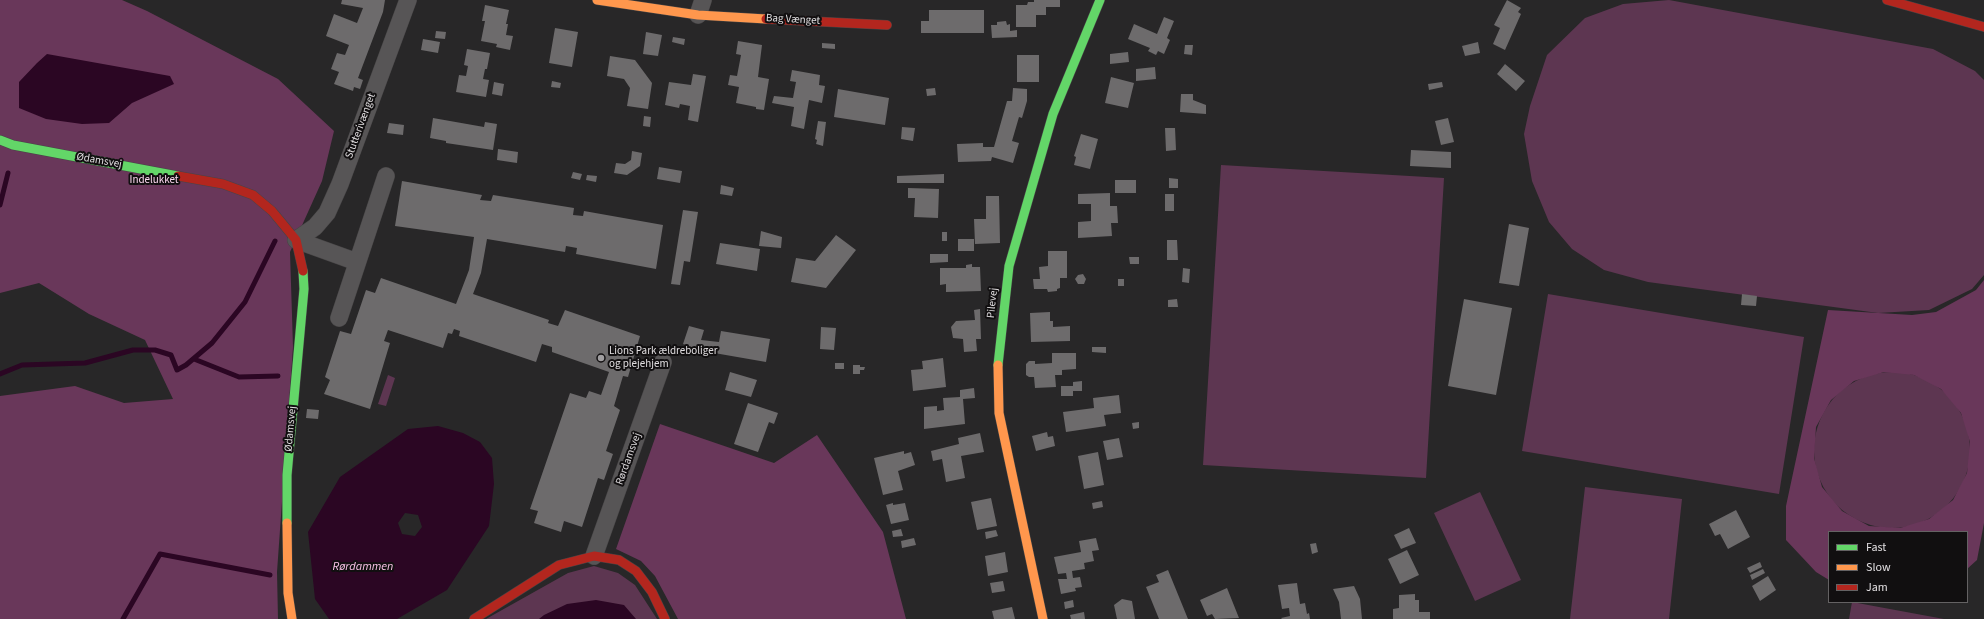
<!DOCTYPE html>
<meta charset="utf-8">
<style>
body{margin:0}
#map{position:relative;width:1984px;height:619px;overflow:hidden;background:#282728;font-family:"Source Sans 3",sans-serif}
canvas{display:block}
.legend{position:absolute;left:1828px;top:531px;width:140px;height:72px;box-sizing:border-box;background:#110f10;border:1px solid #646263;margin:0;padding:5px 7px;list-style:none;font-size:12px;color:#e1dee0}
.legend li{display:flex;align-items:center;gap:8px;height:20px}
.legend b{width:20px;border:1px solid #646263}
</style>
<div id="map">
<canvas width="1984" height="619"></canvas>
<ul class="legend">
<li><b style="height:5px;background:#63d668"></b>Fast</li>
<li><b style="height:5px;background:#ff974d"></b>Slow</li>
<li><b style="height:5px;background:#b3261e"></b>Jam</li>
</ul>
</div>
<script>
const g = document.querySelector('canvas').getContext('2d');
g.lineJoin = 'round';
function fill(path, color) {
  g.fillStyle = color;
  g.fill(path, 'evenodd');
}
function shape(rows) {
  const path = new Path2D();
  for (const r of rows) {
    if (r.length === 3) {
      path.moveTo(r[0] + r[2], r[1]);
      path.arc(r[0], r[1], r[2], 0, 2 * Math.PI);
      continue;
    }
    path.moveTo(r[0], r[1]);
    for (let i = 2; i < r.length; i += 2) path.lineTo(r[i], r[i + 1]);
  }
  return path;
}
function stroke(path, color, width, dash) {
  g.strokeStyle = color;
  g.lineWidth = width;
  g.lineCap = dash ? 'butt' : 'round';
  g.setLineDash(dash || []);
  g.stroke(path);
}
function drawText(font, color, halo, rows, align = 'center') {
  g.font = font + ' "Source Sans 3",sans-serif';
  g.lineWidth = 4;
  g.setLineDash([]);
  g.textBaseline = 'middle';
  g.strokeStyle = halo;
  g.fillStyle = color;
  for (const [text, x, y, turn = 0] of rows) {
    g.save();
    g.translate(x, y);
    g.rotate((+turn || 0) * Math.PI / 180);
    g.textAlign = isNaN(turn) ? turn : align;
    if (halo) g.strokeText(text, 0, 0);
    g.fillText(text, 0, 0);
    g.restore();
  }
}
fill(shape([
 [1669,0,1933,49,1975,71,1984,80,1984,275,1972,289,1929,310,1878,313,1648,282,1604,270,1572,249,1549,222,1532,181,1524,134,1530,106,1547,55,1585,18,1623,4],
 [1221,165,1444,178,1426,478,1203,465],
 [1548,294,1804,337,1779,494,1522,451],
 [1892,450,78],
 [388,375,395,378,386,406,378,404],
 [1585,487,1682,499,1669,619,1570,619],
 [1480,492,1521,580,1475,601,1434,513],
 [594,566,618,573,635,585,657,619,486,619,568,573],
 [1852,602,1944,619,1849,619]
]), '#5d3651');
fill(shape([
 [0,0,122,0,147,11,278,79,334,131,322,181,290,252,293,347,277,572,278,619,0,619,0,396,75,386,124,403,173,399,145,340,89,314,39,283,0,293],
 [1984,280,1984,523,1977,560,1967,569,1967,532,1829,532,1829,580,1816,572,1786,540,1786,506,1828,310,1912,315,1936,312,1976,290],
 [1884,372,1914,375,1941,389,1961,413,1970,442,1967,473,1953,500,1929,519,1900,528,1869,526,1842,511,1822,487,1814,458,1816,427,1831,400,1854,381],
 [660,424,774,463,817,435,883,532,906,619,678,619,655,576,641,561,616,549]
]), '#69375a');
fill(shape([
 [47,54,170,76,174,84,132,103,109,123,82,124,46,119,19,108,19,82,37,63],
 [438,426,463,433,480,442,492,458,494,484,489,526,447,590,397,619,329,619,315,599,308,532,340,477,408,429],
 [405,513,418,515,422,527,415,536,402,534,398,523],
 [596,600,624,605,636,619,539,619,544,615,567,604]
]), '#2b0623');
stroke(shape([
 [0,205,8,173],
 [194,359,239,377,278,376],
 [0,374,22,365,85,363,133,350,155,350,171,355,177,370,186,365,212,343,245,302,275,241],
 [123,619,160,554,270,575]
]), '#2b0623', 5);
fill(shape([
 [342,0,385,0,383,12,358,78,363,80,360,89,354,87,353,91,334,84,339,72,331,69,337,53,345,55,349,45,326,36,334,14,357,23,363,8,341,4],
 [1034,0,1060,0,1060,7,1046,7,1046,15,1036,15,1036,27,1016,27,1016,5,1027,5,1028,2,1034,2],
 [1507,0,1521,8,1518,12,1521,14,1505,50,1493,44,1500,28,1494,25],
 [485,5,509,10,506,24,508,24,506,35,513,36,510,50,496,47,497,44,481,41,485,21,482,21],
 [929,10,984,10,984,33,921,33,921,21,929,21],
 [1164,17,1174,21,1167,38,1170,40,1164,54,1158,51,1156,55,1148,51,1150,48,1128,39,1134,24,1157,34],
 [1006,21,1007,25,1010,24,1010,31,1017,30,1017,37,992,38,991,25,997,25,997,22],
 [555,28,578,32,572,67,549,63],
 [436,31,446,32,445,39,435,38],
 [646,32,662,35,658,56,643,54],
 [673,37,685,39,684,45,672,42],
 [423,39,440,42,438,53,421,50],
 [738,41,762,45,758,77,769,79,764,110,756,109,756,107,736,103,739,87,728,85,730,75,737,76,741,55,736,54],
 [1478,42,1480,53,1465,56,1462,46],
 [822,43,835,44,835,49,822,48],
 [1185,45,1193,45,1192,55,1184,54],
 [467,49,490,53,487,69,485,69,483,79,489,80,486,97,456,92,459,75,466,76,468,66,464,65],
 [1128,52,1129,62,1110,64,1110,54],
 [1017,55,1039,55,1039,82,1017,82],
 [610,56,635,60,652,83,648,109,627,106,630,88,624,79,607,76],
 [1505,64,1525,81,1516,91,1497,74],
 [1155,67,1156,79,1136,81,1136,69],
 [792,70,820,75,819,85,825,86,822,103,809,100,804,129,791,126,794,107,772,103,774,96,793,98,796,82,790,81],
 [693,74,706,76,698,122,688,120,690,106,680,104,679,108,665,105,669,82,691,85],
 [1111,77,1134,83,1128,108,1105,103],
 [552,81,561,83,560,88,551,87],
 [494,82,504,84,502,96,492,94],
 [1442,82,1443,87,1429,90,1428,84],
 [935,88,936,95,927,96,926,89],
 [1013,88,1027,89,1027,101,1022,118,1019,117,1012,141,1019,143,1013,163,992,157,991,161,958,162,957,144,983,143,983,147,994,147,1007,101,1012,101],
 [838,89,889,98,885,125,834,117],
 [1181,94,1193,94,1193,100,1206,105,1206,114,1180,112],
 [644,116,651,117,650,127,643,126],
 [433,118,484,127,485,122,497,124,493,150,446,143,446,141,430,138],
 [1448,118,1454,142,1441,145,1435,121],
 [818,121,826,122,823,146,816,144,817,140,815,139],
 [389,123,404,125,403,135,387,133],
 [902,127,915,128,913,141,901,139],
 [1165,128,1175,128,1176,150,1166,151],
 [1081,134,1098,139,1090,169,1074,165,1076,157,1074,156],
 [498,149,518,152,517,163,497,160],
 [1411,150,1451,152,1451,168,1410,166],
 [632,151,642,153,640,166,627,175,614,173,616,163,625,164,631,160],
 [659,167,682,171,680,183,657,179],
 [573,172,582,174,580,180,571,178],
 [944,174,944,183,897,183,897,176],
 [587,175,597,176,596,182,586,180],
 [1169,178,1178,179,1178,188,1169,188],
 [1115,180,1136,180,1136,193,1115,193],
 [402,181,482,195,480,200,491,201,493,195,574,208,573,215,583,216,584,211,663,225,656,269,576,254,577,248,566,246,565,252,487,239,481,273,473,294,549,320,548,323,558,326,565,310,640,336,628,377,623,376,614,406,620,410,606,451,613,454,604,480,598,478,582,527,564,521,561,532,534,523,538,511,530,509,570,393,586,398,589,391,601,395,609,372,552,352,552,347,542,344,536,362,459,336,460,331,454,329,452,334,448,333,443,348,388,330,384,341,390,343,370,409,324,394,330,380,325,377,340,331,351,334,366,290,375,293,381,278,456,304,469,270,474,237,395,226],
 [721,185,734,188,732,196,720,194],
 [908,188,939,189,938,218,914,217,915,198,908,198],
 [1110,193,1110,206,1117,206,1118,223,1111,223,1112,236,1078,238,1078,222,1091,221,1091,204,1078,204,1078,194],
 [1165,194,1174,194,1174,211,1165,211],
 [986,196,999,196,1000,243,975,244,974,219,986,219],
 [683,210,698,212,690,262,684,261,680,285,671,284],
 [1509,224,1529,228,1519,286,1499,283],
 [761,231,782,237,781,248,759,246],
 [942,232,947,232,947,241,942,241],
 [836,235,856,250,826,288,791,282,796,258,815,261],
 [958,239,974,239,974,251,958,251],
 [1167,240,1177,240,1178,260,1167,260],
 [720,243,760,249,757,271,716,264],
 [1048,251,1067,251,1067,278,1060,278,1060,288,1057,289,1057,291,1048,292,1047,289,1034,289,1033,279,1040,279,1039,267,1048,266],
 [930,254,948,254,948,262,930,263],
 [1129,257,1139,257,1139,264,1130,264],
 [972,264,972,267,980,267,981,291,946,292,946,284,940,285,940,268,966,268,966,265],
 [1183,268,1190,269,1189,283,1182,282],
 [1083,274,1086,279,1084,284,1078,284,1075,279,1078,275],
 [1118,279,1124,279,1124,286,1118,286],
 [1742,294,1757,296,1756,306,1741,305],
 [1177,299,1178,307,1168,307,1168,300],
 [1464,299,1512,308,1496,395,1448,386],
 [980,309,981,339,976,339,977,351,964,352,963,339,953,338,951,327,956,321,975,320,974,310],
 [1050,312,1050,321,1053,321,1053,327,1070,326,1070,341,1031,342,1030,313],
 [689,326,704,330,701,340,719,342,721,331,770,339,766,362,697,350,683,344],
 [821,327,836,328,834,350,820,349],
 [1092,347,1106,347,1106,353,1092,352],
 [1052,353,1076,353,1076,369,1062,370,1062,375,1055,375,1056,387,1035,388,1034,377,1029,377,1026,375,1026,364,1029,361,1035,361,1035,364,1052,363],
 [943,358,946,387,913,391,911,370,923,369,922,361],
 [835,363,844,363,844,369,835,369],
 [853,365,860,365,860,367,865,367,864,370,860,370,860,374,853,374],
 [730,372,757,380,751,397,725,390],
 [1082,381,1082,391,1073,391,1073,396,1061,396,1061,386,1073,386,1073,382],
 [974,388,975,398,963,399,965,424,924,429,924,407,937,406,937,411,944,410,943,398,960,397,960,390],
 [1119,395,1121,413,1104,415,1106,426,1066,432,1063,412,1094,408,1093,398],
 [748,403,778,413,774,424,769,422,758,452,734,444],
 [307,409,319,410,318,419,306,418],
 [1139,422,1139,428,1133,429,1132,423],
 [1047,432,1048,437,1053,436,1055,446,1036,451,1032,436],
 [980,433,984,452,961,456,965,478,946,482,942,459,933,461,931,451,959,444,958,438],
 [1119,438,1123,457,1107,460,1103,441],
 [904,451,904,454,911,452,915,465,898,471,903,490,883,495,874,458],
 [1098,452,1104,485,1084,489,1078,456],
 [991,498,997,526,977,530,971,502],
 [1102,501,1103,507,1093,509,1092,503],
 [893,503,893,505,905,503,909,520,891,524,886,505],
 [1736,510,1750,537,1728,549,1720,534,1715,536,1709,524],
 [1409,528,1416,543,1401,549,1394,535],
 [901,529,903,536,893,537,892,531],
 [996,530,998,536,986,539,985,532],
 [914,538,916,545,902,548,901,541],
 [1096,538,1099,550,1092,551,1094,561,1084,563,1085,569,1072,571,1073,578,1080,577,1082,587,1075,588,1076,591,1061,594,1058,579,1067,579,1066,573,1058,574,1054,557,1081,552,1079,541],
 [1316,543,1318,552,1312,554,1310,544],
 [1407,550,1419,575,1400,584,1388,559],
 [1005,552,1008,572,988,576,985,556],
 [1760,562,1762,567,1750,573,1747,568],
 [1763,569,1765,573,1752,580,1750,575],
 [1168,570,1188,619,1159,619,1146,587,1159,582,1156,575],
 [1768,576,1776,590,1760,601,1752,586],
 [1003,581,1005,591,992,593,990,583],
 [1297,583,1300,604,1305,603,1307,614,1309,613,1310,619,1282,619,1281,618,1290,616,1289,608,1282,609,1278,585],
 [1354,586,1360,599,1362,619,1341,619,1339,602,1333,589],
 [1227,588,1239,618,1215,619,1212,614,1207,616,1200,600],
 [1415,594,1415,600,1419,600,1419,612,1430,612,1430,619,1393,619,1393,609,1399,608,1399,595],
 [1122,599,1132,601,1135,619,1117,619,1114,605],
 [1073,600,1074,607,1065,609,1064,602],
 [1012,607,1015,619,994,619,992,611],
 [1084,612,1085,619,1071,619,1070,615]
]), '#6d6b6c');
const street = shape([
 [698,15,703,0],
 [296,240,315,227,327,213,340,184,408,0],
 [296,240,357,262],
 [339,318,386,176],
 [594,556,663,362]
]);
const fast = shape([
 [0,140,13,145,178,176],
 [998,365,1009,266,1053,114,1100,0],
 [287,523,287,475,304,289,303,271]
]);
const slow = shape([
 [597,0,698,15,766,19],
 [998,365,999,413,1043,619],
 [287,523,288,593,292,619]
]);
const jam = shape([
 [1887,0,1984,27],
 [766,19,887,25],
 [178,176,223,184,253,195,272,211,296,240,303,271],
 [474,619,559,565,594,556,619,560,636,571,652,592,665,619]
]);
stroke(street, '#474546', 18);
stroke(fast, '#474546', 10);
stroke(slow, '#474546', 10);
stroke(jam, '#474546', 10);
stroke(street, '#575556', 17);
stroke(fast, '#63d668', 9);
stroke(slow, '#ff974d', 9);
stroke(jam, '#b3261e', 9);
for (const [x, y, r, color] of [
 [601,358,4,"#a09ea0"]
]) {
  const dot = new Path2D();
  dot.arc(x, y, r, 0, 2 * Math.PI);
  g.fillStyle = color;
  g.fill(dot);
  stroke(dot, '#110f10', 1.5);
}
drawText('11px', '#e1dee0', '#110f10', [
 ["Bag Vænget",793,20,3],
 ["Stutterivænget",361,126,-70],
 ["Ødamsvej",99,161,10],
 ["Pilevej",993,303,-84],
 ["Ødamsvej",291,429,-85],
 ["Rørdamsvej",629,459,-70]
]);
drawText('11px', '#fdd8f0', '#110f10', [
 ["Indelukket",154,181]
]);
drawText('11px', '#e1dee0', '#110f10', [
 ["Lions Park ældreboliger",609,352],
 ["og plejehjem",609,365]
], 'left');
drawText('italic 12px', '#f8c2e6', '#110f10', [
 ["Rørdammen",363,567]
]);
</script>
